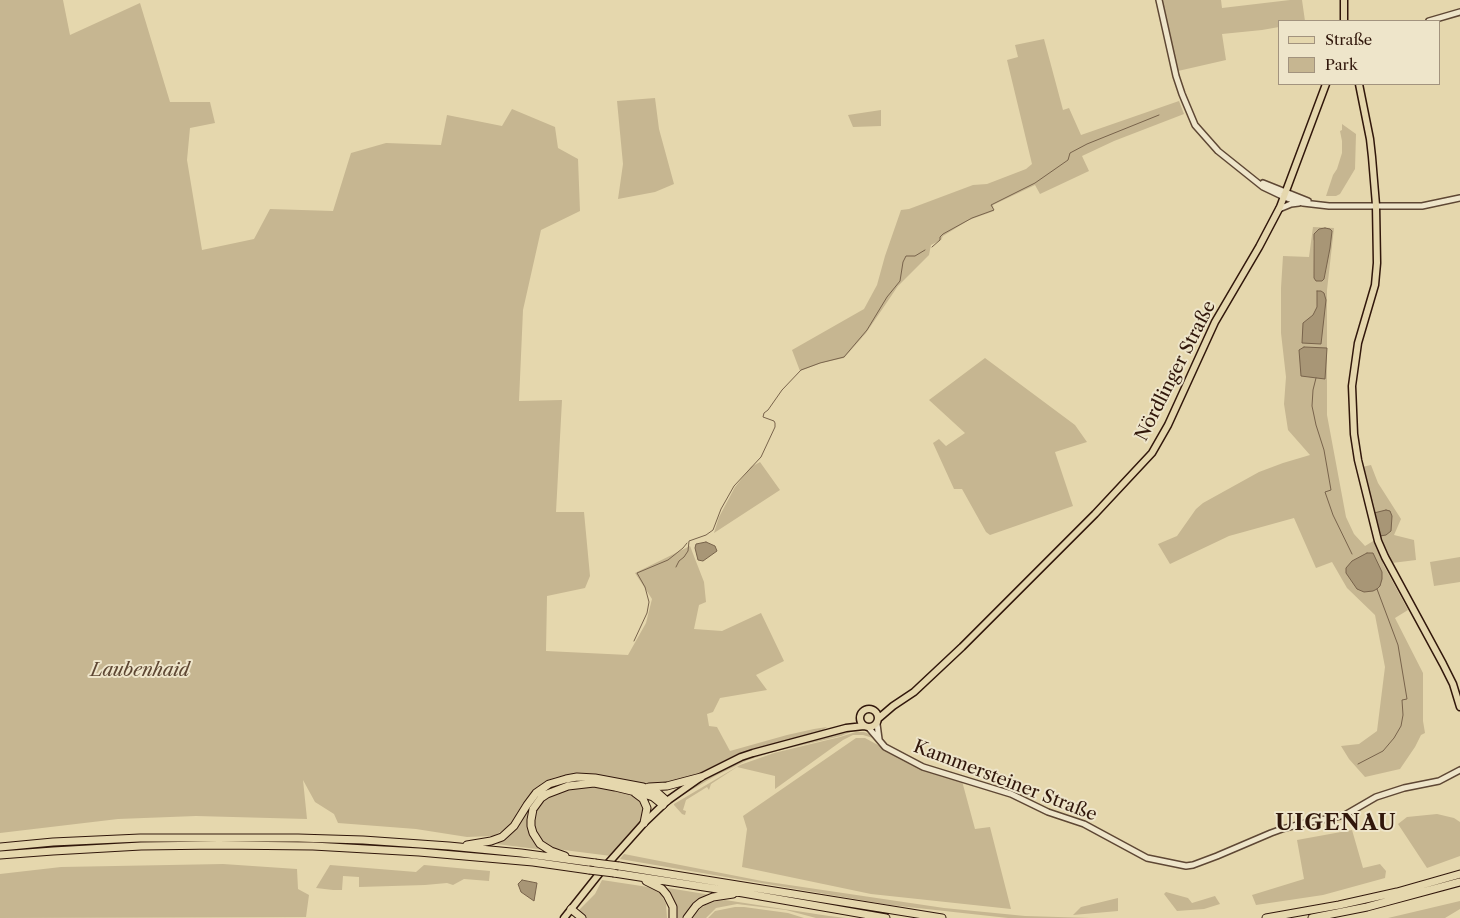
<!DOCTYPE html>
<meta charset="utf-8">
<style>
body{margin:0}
#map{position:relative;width:1460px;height:918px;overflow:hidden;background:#e5d7ad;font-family:"Libre Caslon Text",serif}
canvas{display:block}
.legend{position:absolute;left:1278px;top:20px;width:162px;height:65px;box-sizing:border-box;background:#eee5ca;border:1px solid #a2937e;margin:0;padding:6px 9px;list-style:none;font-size:15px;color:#31170b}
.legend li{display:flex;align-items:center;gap:10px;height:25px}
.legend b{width:25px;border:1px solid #a2937e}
</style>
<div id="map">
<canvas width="1460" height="918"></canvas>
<ul class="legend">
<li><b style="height:6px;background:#e5d7ad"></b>Straße</li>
<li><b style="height:14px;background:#c6b691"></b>Park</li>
</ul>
</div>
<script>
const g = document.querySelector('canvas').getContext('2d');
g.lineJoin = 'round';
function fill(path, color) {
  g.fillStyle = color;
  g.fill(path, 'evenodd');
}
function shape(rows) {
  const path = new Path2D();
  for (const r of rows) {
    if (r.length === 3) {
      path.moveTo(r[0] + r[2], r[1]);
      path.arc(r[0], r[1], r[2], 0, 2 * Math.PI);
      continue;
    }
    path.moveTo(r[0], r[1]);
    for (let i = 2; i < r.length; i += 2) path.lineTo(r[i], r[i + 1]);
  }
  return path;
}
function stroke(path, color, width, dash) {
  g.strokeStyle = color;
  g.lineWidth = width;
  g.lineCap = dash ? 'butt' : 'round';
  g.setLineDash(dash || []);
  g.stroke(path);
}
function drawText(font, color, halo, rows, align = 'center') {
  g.font = font + ' "Libre Caslon Text",serif';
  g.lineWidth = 4;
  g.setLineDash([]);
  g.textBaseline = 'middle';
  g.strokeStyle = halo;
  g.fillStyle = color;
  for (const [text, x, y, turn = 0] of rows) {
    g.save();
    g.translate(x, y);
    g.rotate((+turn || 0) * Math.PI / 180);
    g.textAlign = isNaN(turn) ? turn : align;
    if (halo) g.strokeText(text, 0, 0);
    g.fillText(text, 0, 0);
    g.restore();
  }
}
fill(shape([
 [0,0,63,0,70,35,140,3,170,102,210,102,215,123,190,128,187,160,202,250,254,239,270,209,333,211,351,153,386,143,441,145,447,115,502,126,512,109,555,127,558,148,578,159,580,211,541,230,523,310,519,401,562,400,556,512,584,512,590,576,585,588,547,596,546,651,628,655,646,623,652,599,635,573,690,546,704,582,706,602,699,605,694,629,722,631,761,613,784,661,756,675,767,690,720,698,713,712,707,714,709,726,717,727,730,751,787,735,814,729,827,727,818,734,752,750,733,757,686,779,663,785,647,785,591,774,573,774,556,777,545,781,534,789,524,801,509,826,502,831,493,836,467,837,416,829,338,823,334,814,315,802,303,780,307,819,196,816,118,819,0,833],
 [1162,0,1221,0,1222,8,1290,0,1302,0,1305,21,1279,21,1279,27,1262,30,1222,34,1226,60,1178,71],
 [1044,39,1063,110,1069,108,1081,135,1179,101,1184,114,1114,141,1082,156,1089,171,1040,194,1035,185,993,205,994,211,969,220,943,236,941,240,931,245,929,255,898,286,866,333,844,358,821,363,800,371,792,350,864,309,877,285,885,256,901,210,909,209,973,185,987,184,1026,169,1032,164,1007,60,1018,57,1015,45],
 [655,98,659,129,674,184,655,192,618,199,623,164,617,101],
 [881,110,881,126,853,127,848,115],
 [1342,124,1356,134,1355,169,1340,194,1336,196,1326,196,1333,175,1337,169,1342,153,1342,141,1340,131,1342,130],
 [1313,227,1334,228,1327,290,1327,415,1346,517,1354,534,1365,546,1375,540,1358,468,1371,465,1378,483,1401,519,1394,535,1414,540,1416,560,1392,563,1381,544,1383,564,1408,610,1395,618,1423,673,1423,721,1425,733,1421,735,1415,747,1400,769,1365,777,1349,759,1341,746,1359,744,1377,731,1385,667,1375,615,1347,588,1332,562,1316,568,1294,518,1229,536,1170,564,1158,544,1177,536,1196,509,1203,503,1259,472,1283,463,1310,455,1288,430,1284,404,1286,377,1281,333,1281,288,1283,256,1309,257],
 [1325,228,1330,229,1332,231,1324,279,1314,278,1313,241,1319,229],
 [985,358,1075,425,1087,442,1055,452,1073,506,990,535,986,532,962,489,954,489,933,443,939,439,946,446,965,433,929,400],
 [760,462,780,490,714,533,719,517,735,487,751,467],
 [1460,557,1460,582,1434,586,1430,562],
 [850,730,853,731,841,736,773,752,748,760,715,776,676,799,710,776,744,760,760,754],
 [856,732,864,732,874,736,873,738,863,735,853,735,843,740,775,789,775,776,737,767,711,784,709,790,707,787,686,800,683,810,686,811,685,815,682,814,674,805,674,804,740,765,774,753,840,737],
 [856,738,865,738,913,764,962,781,975,829,990,827,1011,909,871,894,742,867,747,829,743,816],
 [576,778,648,792,568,783,553,787,542,793,528,816,545,850,496,844,504,839,541,790],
 [597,785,635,795,639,798,645,809,641,821,611,856,556,849,547,845,540,840,535,833,533,814,539,802,557,790],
 [1437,814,1454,818,1460,822,1460,856,1427,868,1398,824,1407,817],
 [1352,830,1363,868,1380,864,1386,871,1385,878,1323,895,1256,905,1252,895,1304,879,1297,840],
 [624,854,762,881,944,908,1025,916,1091,918,1008,918,890,905,620,859],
 [223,864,297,869,298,889,309,895,306,917,0,918,0,874,61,867],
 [330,865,416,872,424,865,490,871,489,881,464,879,453,885,447,883,425,885,359,887,359,877,343,876,342,890,333,890,316,888],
 [602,880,648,887,657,890,661,894,666,904,667,918,586,918,578,911,595,894],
 [662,887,711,895,684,918,675,918],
 [1166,892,1188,898,1192,903,1215,896,1220,904,1204,909,1177,911,1164,894],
 [1118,898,1118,911,1073,915,1081,907],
 [725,900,829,916,846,918,816,918,786,910,737,904,716,908,706,918,692,918,700,909,705,905,717,901],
 [1460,901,1460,909,1445,918,1388,918],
 [735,907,744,907,788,913,804,918,708,918,715,911]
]), '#c6b691');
const water = shape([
 [1325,228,1330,229,1332,231,1330,248,1324,279,1322,281,1316,281,1314,278,1314,234,1319,229,1325,228],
 [1317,291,1321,291,1324,293,1326,300,1321,344,1302,343,1303,323,1313,315,1317,307,1317,291],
 [1304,347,1327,348,1325,379,1301,376,1299,350,1304,347],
 [1386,510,1390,511,1392,516,1391,531,1386,535,1380,536,1374,513,1386,510],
 [706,542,715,546,717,551,703,561,698,560,695,548,696,544,706,542],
 [1367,553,1373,553,1382,572,1382,579,1380,586,1377,589,1373,591,1364,592,1357,589,1346,573,1346,568,1352,561,1367,553],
 [522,880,537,883,534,901,521,892,518,884,522,880]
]);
fill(water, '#a89676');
stroke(water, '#78634b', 1);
stroke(shape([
 [932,247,940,240,940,237,943,234,972,218,994,210,991,205,1035,183,1068,160,1070,153,1087,144,1159,115],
 [1316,378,1313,390,1312,406,1316,425,1324,450,1331,490,1325,492,1333,515,1352,554],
 [676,567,679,561,684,557,688,551,689,541,706,535,713,530,721,509,734,486,761,457,775,427,775,423,774,421,763,417,764,413,768,410,782,390,801,370,820,363,844,357,867,330,887,297,900,281,903,262,906,256,915,256,925,250],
 [634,641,647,613,649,602,645,587,637,573,668,560,683,548,687,543],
 [1358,764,1383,751,1394,738,1401,726,1403,715,1402,700,1407,699,1398,645,1377,589]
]), '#78634b', 1);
const minor = shape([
 [1159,0,1176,76,1182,94,1195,125,1218,151,1263,187,1284,197,1303,203,1329,206,1422,206,1460,198],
 [1429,21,1460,12],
 [1263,183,1308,201],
 [1279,209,1291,204,1299,203],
 [877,724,879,739],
 [868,727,885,747,923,767,1011,794,1048,812,1084,824,1147,858,1186,866,1193,865,1217,856,1271,833,1282,829,1301,824,1345,815,1376,797,1404,788,1439,781,1460,770]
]);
const major = shape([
 [1344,0,1344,21],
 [1359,84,1370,139,1372,157,1376,205,1377,263,1375,285,1358,343,1352,386,1354,434,1358,460,1378,541,1385,557,1443,664,1453,684,1460,707],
 [869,718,9],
 [879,718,893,706,914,692,962,647,1095,514,1152,453,1168,425,1215,322,1259,247,1280,207,1326,84],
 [564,918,603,869,644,823,667,801,701,777,741,757,753,753,846,728,864,726]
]);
const highway = shape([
 [649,787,667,786,701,777],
 [635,793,643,799,647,808,644,823],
 [467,845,491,841,502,837,514,826,527,805,536,793,549,784,566,779,577,777,595,778,643,787,658,793,667,801],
 [0,847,53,842,140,838,298,838,363,840,449,846,521,853,595,863],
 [0,855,53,851,141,846,219,845,313,846,419,852,533,862,589,870],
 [565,856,551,851,540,844,533,833,531,826,531,820,533,809,541,798,547,794,568,786,594,783,615,787,644,794,653,797,663,805],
 [619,866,942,918],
 [614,873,743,893,886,918],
 [646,881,662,889,667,895,673,907,673,918],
 [571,909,582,918],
 [687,918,696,906,701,902,713,897,733,894],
 [1266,918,1339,905,1397,892,1460,874],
 [1312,918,1367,907,1460,882]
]);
stroke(minor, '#5e4734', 8);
stroke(major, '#31170b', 9);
stroke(highway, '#31170b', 9);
stroke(minor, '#eee5ca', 5);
stroke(major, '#e5d7ad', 6);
stroke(highway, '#e5d7ad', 7);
const highwayBridge = shape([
 [595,863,619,866],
 [589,870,614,873]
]);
stroke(highwayBridge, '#31170b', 9, []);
stroke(highwayBridge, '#e5d7ad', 7);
drawText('18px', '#31170b', '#eee5ca', [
 ["Nördlinger Straße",1176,371,-63],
 ["Kammersteiner Straße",1005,781,21]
]);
drawText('italic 18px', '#5e4733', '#eee5ca', [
 ["Laubenhaid",140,671]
]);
g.letterSpacing = '1px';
drawText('bold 22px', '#31170b', '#eee5ca', [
 ["UIGENAU",1336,824]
]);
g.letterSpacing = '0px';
</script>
